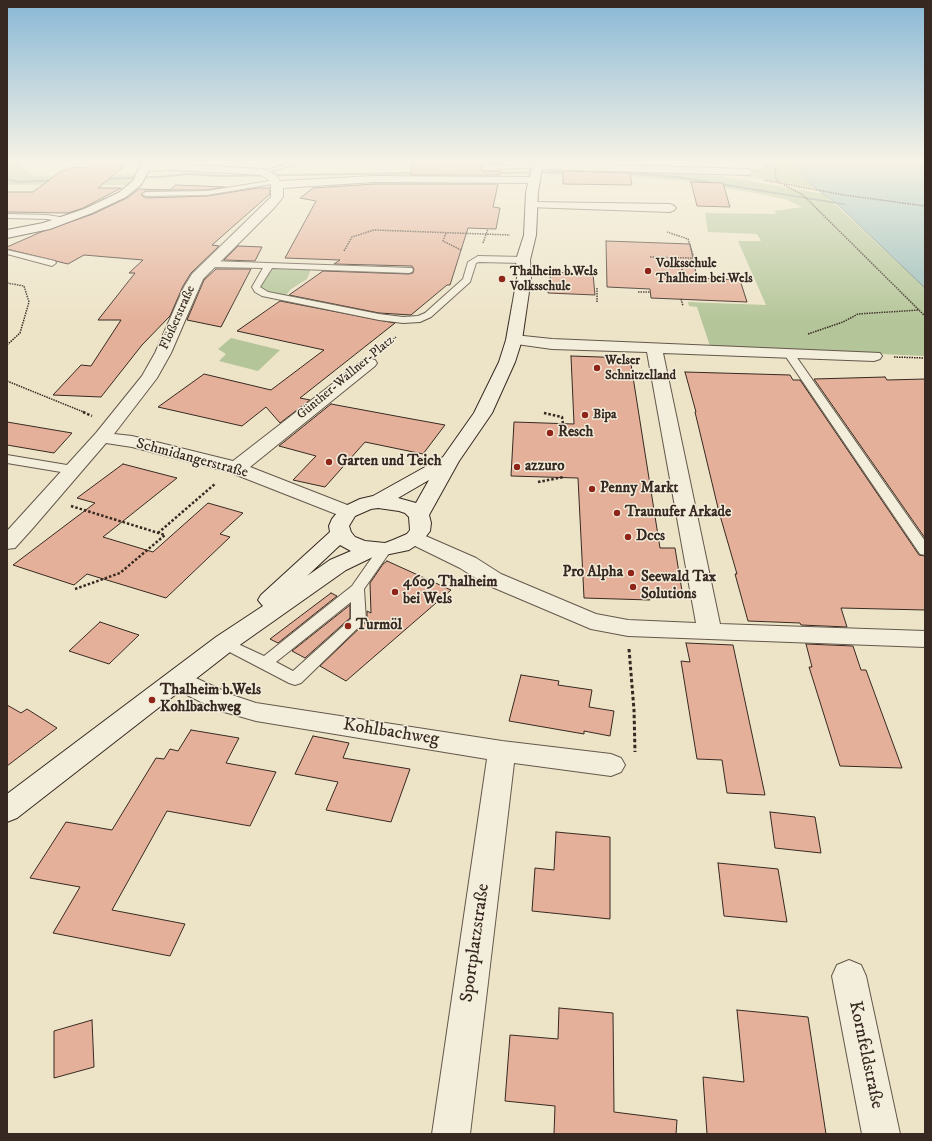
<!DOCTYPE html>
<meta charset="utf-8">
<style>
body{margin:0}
#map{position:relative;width:932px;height:1141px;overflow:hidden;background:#ede4c8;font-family:"IM FELL DW Pica",serif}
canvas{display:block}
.frame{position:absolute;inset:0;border:8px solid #372921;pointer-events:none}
</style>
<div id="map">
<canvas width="932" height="1141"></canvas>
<div class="frame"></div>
</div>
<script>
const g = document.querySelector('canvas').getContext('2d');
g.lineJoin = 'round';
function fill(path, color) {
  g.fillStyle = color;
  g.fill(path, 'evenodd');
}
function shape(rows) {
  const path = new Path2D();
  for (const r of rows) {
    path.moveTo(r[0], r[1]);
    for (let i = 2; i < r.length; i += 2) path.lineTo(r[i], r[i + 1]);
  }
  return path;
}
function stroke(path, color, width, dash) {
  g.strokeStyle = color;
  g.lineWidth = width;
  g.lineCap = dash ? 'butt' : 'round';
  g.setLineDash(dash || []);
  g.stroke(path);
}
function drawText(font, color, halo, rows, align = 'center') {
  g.font = font + ' "IM FELL DW Pica",serif';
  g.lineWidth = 3;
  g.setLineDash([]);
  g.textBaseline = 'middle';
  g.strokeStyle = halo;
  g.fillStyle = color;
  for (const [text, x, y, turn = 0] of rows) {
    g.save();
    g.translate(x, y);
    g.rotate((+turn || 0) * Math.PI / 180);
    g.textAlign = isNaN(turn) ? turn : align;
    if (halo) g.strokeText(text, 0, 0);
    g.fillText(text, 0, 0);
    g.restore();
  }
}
fill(shape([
 [7,163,17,163,34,176,136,174,127,185,7,185],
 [761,163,769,163,772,165,780,167,777,163,792,163,815,188,756,178,703,171,755,174,753,169,766,169],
 [551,168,648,170,719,176,824,194,925,288,925,356,710,346,697,307,689,306,688,302,766,305,738,241,761,241,757,234,708,232,705,213,777,214,774,211,802,207,785,199,744,191,683,181,624,176,549,175],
 [269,268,311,269,307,279,291,289,284,298,256,289],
 [231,338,280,350,258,371,219,361,226,354,218,349]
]), '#b4c599');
const water = shape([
 [792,163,925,163,925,288,835,202,815,188,792,163]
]);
fill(water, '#9abebb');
stroke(water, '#72827d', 1);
fill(shape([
 [573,171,574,173,491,174,489,173,491,172,573,171],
 [588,171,611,171,677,176,847,204,845,205,677,178,611,173,589,173,588,171],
 [421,172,422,174,219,177,188,175,158,178,99,180,97,179,99,178,158,176,188,173,219,175,421,172],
 [7,178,18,181,58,179,60,180,58,181,18,183,7,180,7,178]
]), '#72827d');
const building = shape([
 [92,163,128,163,98,188,121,188,83,208,68,213,7,212,7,192,33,192,63,170,68,170,72,167,86,168,92,163],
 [412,163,502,163,484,164,480,168,484,172,501,171,500,175,411,175,412,163],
 [563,171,630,173,632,185,563,184,563,171],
 [691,182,723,183,730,207,697,206,691,182],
 [374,184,498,184,493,207,500,208,496,229,468,228,450,285,447,285,411,315,379,313,289,295,323,271,409,274,413,273,414,269,412,266,334,264,340,260,285,258,316,201,300,198,313,188,374,184],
 [176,185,225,187,207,190,146,190,141,195,146,198,207,196,258,188,270,188,270,194,212,245,219,246,191,273,183,286,170,316,142,345,101,397,53,395,81,365,91,366,121,320,98,320,135,273,129,273,143,260,84,255,68,264,7,249,7,247,41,232,93,214,127,198,139,189,170,190,176,185],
 [606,241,690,244,697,278,740,280,747,302,651,298,650,289,607,287,606,241],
 [238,246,262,247,255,261,224,260,238,246],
 [216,269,251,269,221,327,187,320,204,280,216,269],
 [551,272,593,274,595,295,548,293,551,272],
 [280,301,395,323,300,398,310,400,280,423,266,407,242,426,158,407,204,374,271,390,324,350,237,331,280,301],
 [571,356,630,358,660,548,675,548,682,591,666,590,666,594,649,594,650,600,584,598,578,478,511,476,514,422,574,424,571,356],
 [685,372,790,375,793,380,800,380,919,555,925,556,925,610,841,608,847,627,801,625,800,623,748,621,735,574,737,574,719,512,695,412,696,412,685,372],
 [885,377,887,380,925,379,925,538,814,379,885,377],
 [331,404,401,417,445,425,423,454,365,442,325,487,293,480,316,456,279,446,331,404],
 [7,422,72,433,54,453,7,445,7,422],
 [123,464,177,478,103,537,153,552,208,503,243,513,220,534,230,537,166,598,87,574,74,585,13,565,95,503,77,498,123,464],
 [387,561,451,590,346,681,320,666,367,621,367,611,371,613,370,583,383,564,387,561],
 [331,593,337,596,278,643,270,639,331,593],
 [350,605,350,618,305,658,292,651,350,605],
 [100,622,139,635,109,664,69,651,100,622],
 [686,643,733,645,765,795,727,793,722,760,697,759,681,661,690,662,686,643],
 [806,644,853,646,861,670,866,670,902,768,840,766,809,667,812,667,806,644],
 [521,675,559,681,558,685,592,690,589,707,614,711,610,736,584,731,584,734,509,721,521,675],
 [7,705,21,713,27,709,57,728,7,766,7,705],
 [191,730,239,738,226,763,276,772,250,826,167,811,112,910,185,924,170,956,53,933,80,887,30,878,66,822,112,830,156,758,164,759,170,749,178,751,191,730],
 [313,736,349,743,343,758,410,769,391,822,326,810,338,782,295,774,313,736],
 [770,812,815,817,821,853,775,848,770,812],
 [556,832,610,837,610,919,532,911,535,868,554,870,556,832],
 [718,863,778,869,787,922,724,916,718,863],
 [559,1008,613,1013,614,1112,677,1120,676,1134,554,1134,555,1106,505,1101,510,1035,558,1039,559,1008],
 [737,1010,808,1017,826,1134,707,1134,703,1077,744,1082,737,1010],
 [92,1020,94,1067,54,1078,54,1031,92,1020]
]);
fill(building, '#e4b099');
stroke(building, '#372921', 1);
const lane = shape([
 [289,163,300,163,263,174,260,172,289,163],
 [538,164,540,165,540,167,484,170,481,168,484,166,538,164],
 [276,180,278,181,278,183,207,195,146,196,142,194,146,192,207,191,276,180],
 [7,214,47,215,66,218,67,220,63,222,47,219,7,218,7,214],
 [7,250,55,261,56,263,52,266,7,254,7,250],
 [478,256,523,257,527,260,523,263,479,262,476,263,470,282,431,317,420,322,403,323,379,320,262,296,255,292,252,287,263,268,210,267,206,264,210,261,412,268,413,270,412,272,409,273,272,268,260,287,268,292,379,314,403,317,418,316,425,313,463,279,468,262,478,256],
 [789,351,793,352,925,541,925,555,920,554,784,354,789,351],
 [7,455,73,466,77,467,79,470,77,473,73,474,7,463,7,455],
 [385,545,390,546,392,549,364,589,366,620,301,683,295,685,289,683,220,647,217,643,220,639,225,638,264,656,352,586,380,546,385,545],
 [351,602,351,619,293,671,276,662,351,602]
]);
const street = shape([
 [549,163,748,169,753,172,748,175,538,169,533,166,537,163,549,163],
 [173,164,263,169,276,175,280,181,374,176,534,177,539,180,534,183,374,182,283,188,283,197,275,207,203,279,171,353,157,378,114,434,132,436,233,461,363,360,369,358,375,360,377,363,375,366,250,467,355,508,358,512,355,516,348,518,341,516,229,472,132,447,106,443,33,528,15,548,7,549,7,531,96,433,142,376,155,353,184,287,192,274,271,197,271,185,268,179,261,175,173,170,145,171,140,168,145,165,173,164],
 [532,202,670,204,674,206,676,208,674,210,670,212,528,207,526,205,528,203,532,202],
 [514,335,552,339,880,353,882,356,880,359,874,361,663,353,720,624,925,631,925,647,628,636,591,629,485,584,460,568,407,542,403,538,407,534,414,532,421,534,476,558,501,574,596,614,628,620,696,623,647,352,552,349,509,343,506,340,509,337,514,335],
 [178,671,187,674,235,696,256,703,502,741,611,754,621,758,625,765,621,772,611,776,514,763,470,1134,432,1134,487,759,256,721,217,710,169,686,165,680,169,674,178,671],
 [849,960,861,965,866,976,900,1134,862,1134,832,976,837,965,849,960]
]);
const secondary = shape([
 [141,163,151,163,150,168,141,185,126,197,92,213,50,229,7,238,7,230,43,223,84,209,118,193,133,181,141,163],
 [533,163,543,163,538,192,536,235,530,260,531,278,522,340,515,362,492,413,459,461,429,515,431,523,430,531,427,535,421,542,409,550,385,555,377,555,346,570,234,649,17,818,7,822,7,794,216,637,263,606,258,600,261,595,330,532,329,526,332,519,341,508,360,499,373,496,443,457,474,413,499,362,506,340,517,278,516,260,524,235,526,192,533,163],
 [429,480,416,503,398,498,429,480],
 [378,508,399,511,405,513,409,517,410,530,407,534,393,540,385,543,365,541,355,537,351,532,349,526,355,516,371,509,378,508],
 [340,545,351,551,330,560,307,576,340,545]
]);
stroke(lane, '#64584b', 2);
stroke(street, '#64584b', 2);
stroke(secondary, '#372921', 2);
stroke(shape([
 [773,163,775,167,776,179,780,182],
 [764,180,844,195,925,206],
 [784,185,803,195,925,316],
 [446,233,443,241,461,250],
 [483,243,488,229],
 [344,251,352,237,374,230,510,235],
 [650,257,694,258,688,239,667,232],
 [685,277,680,264,692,259],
 [7,283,24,286,29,302,20,333,7,345],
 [597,288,597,302],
 [638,292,650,292],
 [681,299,683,306],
 [808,334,843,322,858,314,919,310],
 [381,348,396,337],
 [894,357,925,358],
 [7,381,86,413],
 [544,413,546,413]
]), '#372921', 1.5, [1.5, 1]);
stroke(shape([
 [83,412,92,416],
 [544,413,562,417,563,424],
 [538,482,564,477],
 [71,506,165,535,120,573,75,589],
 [158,533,216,483]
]), '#372921', 2.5, [2.5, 2]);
stroke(shape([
 [629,649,634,710,635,752]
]), '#372921', 3, [3.5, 2.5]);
fill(lane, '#f3eddb');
fill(street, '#f3eddb');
fill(secondary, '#f3eddb');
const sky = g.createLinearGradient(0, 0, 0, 323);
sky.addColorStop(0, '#89b8d6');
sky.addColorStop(0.5, '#f7f3e6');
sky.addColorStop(1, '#f7f3e600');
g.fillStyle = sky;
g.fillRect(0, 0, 932, 323);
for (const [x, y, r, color] of [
 [648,271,4,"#8f2418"],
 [502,279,4,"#8f2418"],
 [597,368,4,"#8f2418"],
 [585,415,4,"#8f2418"],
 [550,433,4,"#8f2418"],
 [329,462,4,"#8f2418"],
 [517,467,4,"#8f2418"],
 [592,489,4,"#8f2418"],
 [617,513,4,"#8f2418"],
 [628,537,4,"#8f2418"],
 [631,573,4,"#8f2418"],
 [633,587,4,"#8f2418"],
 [395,592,4,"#8f2418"],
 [348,626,4,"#8f2418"],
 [152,700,4,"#8f2418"]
]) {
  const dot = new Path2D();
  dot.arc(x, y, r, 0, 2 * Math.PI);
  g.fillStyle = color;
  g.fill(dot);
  stroke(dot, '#f3eddb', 1.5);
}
drawText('bold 13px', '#372921', '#f3eddb', [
 ["Volksschule",656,264],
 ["Thalheim bei Wels",656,279],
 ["Thalheim b.Wels",510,272],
 ["Volksschule",510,287],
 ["Welser",605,361],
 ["Schnitzelland",605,376],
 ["Bipa",593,415]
], 'left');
drawText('13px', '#372921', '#f3eddb', [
 ["Flößerstraße",178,318,-66],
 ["Günther-Wallner-Platz",346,378,-40]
]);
drawText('bold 15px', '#372921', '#f3eddb', [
 ["Resch",558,433],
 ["Garten und Teich",337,462],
 ["azzuro",525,467],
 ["Penny Markt",600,489],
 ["Traunufer Arkade",625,513],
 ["Dccs",636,537],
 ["Pro Alpha",623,573,"right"],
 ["Seewald Tax",641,578],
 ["Solutions",641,595],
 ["4609 Thalheim",403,583],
 ["bei Wels",403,600],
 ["Turmöl",356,626],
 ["Thalheim b.Wels",160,691],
 ["Kohlbachweg",160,708]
], 'left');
drawText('15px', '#372921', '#f3eddb', [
 ["Schmidangerstraße",192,459,15]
]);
drawText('18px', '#372921', '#f3eddb', [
 ["Kohlbachweg",391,733,9],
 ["Sportplatzstraße",476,943,-82],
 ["Kornfeldstraße",865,1055,78]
]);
</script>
